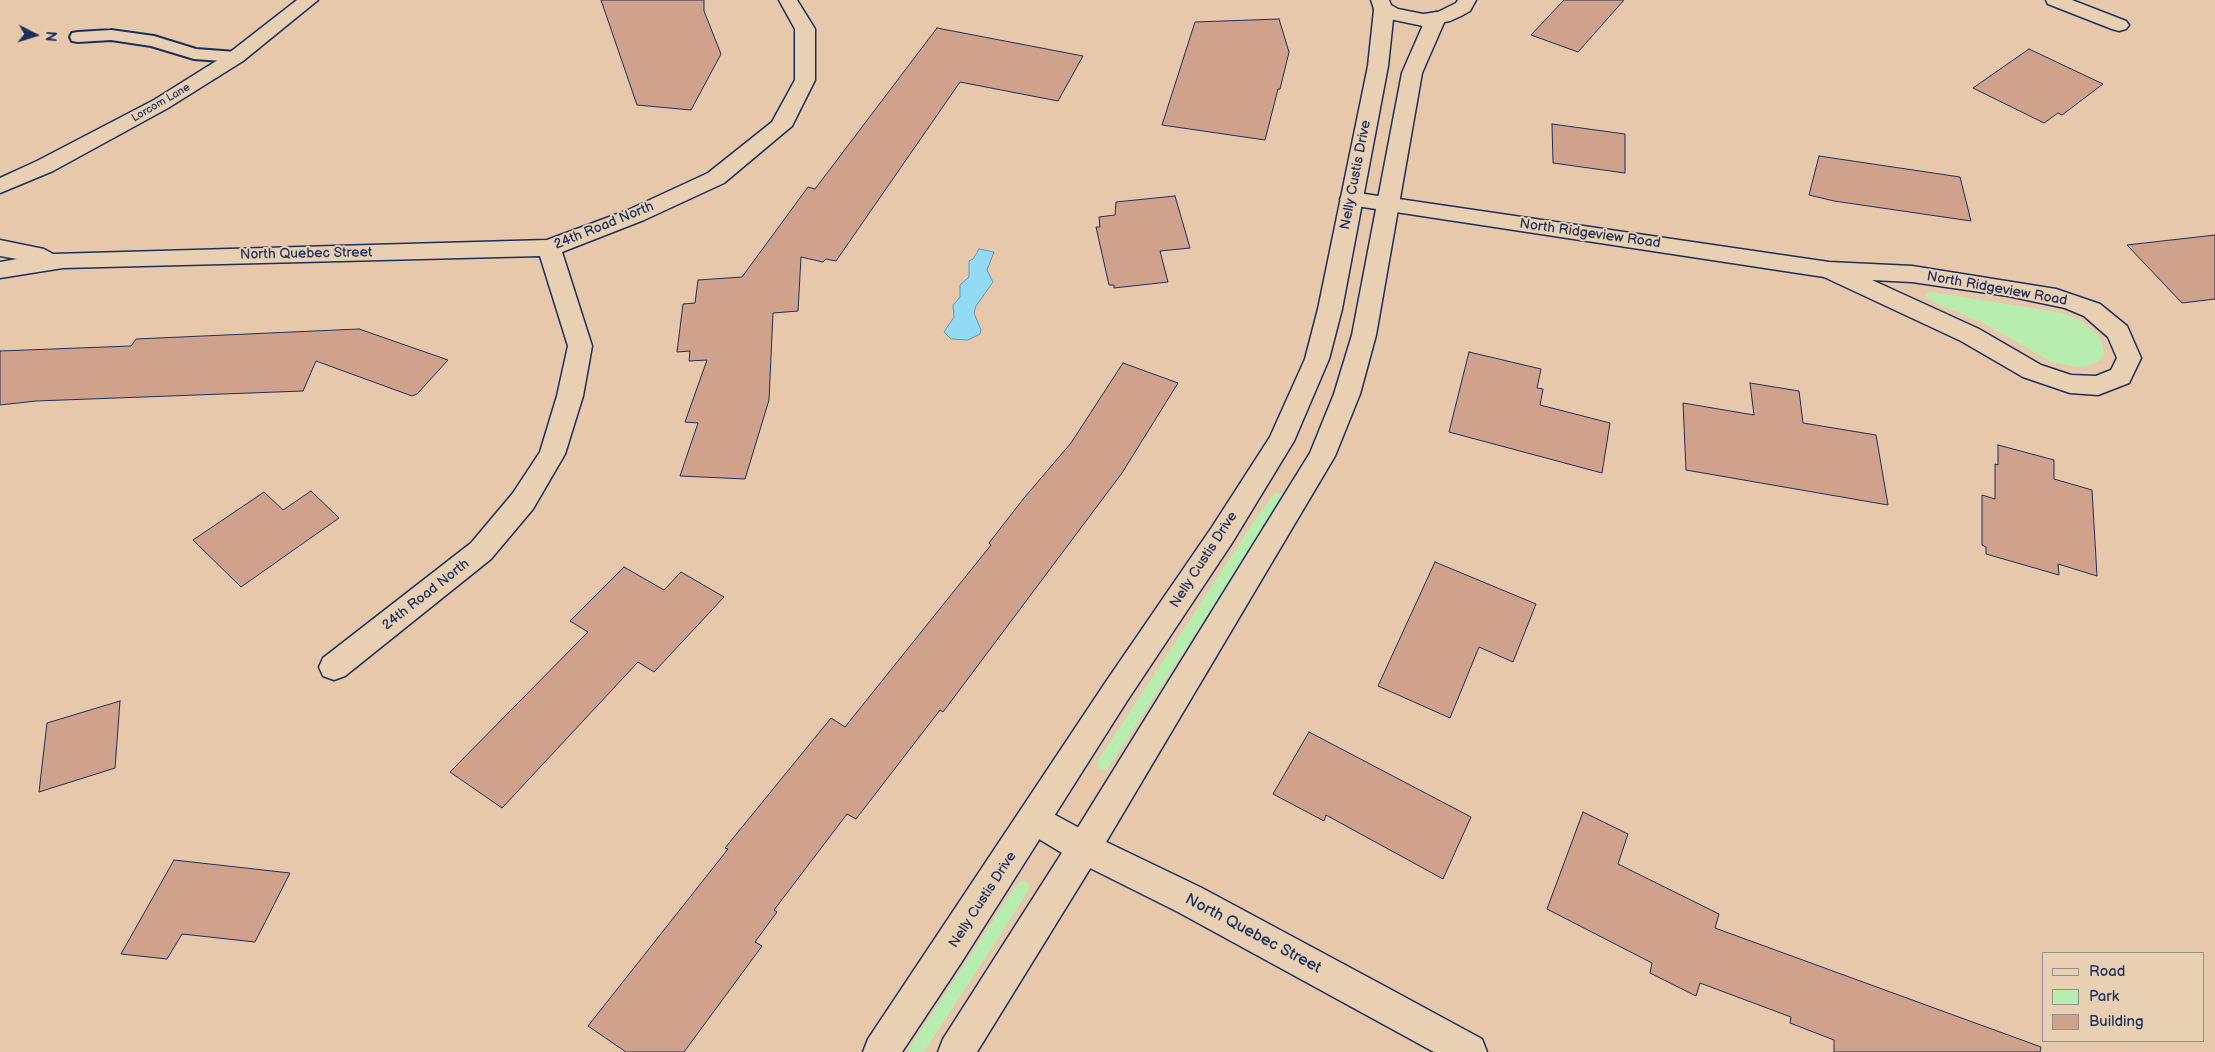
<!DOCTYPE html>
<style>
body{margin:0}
#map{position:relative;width:2215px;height:1052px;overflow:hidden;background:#e7c8ab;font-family:"Balsamiq Sans",sans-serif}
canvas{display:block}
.legend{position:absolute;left:2042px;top:952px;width:162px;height:90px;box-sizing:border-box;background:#ead0b2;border:1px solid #979090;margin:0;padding:6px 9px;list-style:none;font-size:15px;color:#1b2f5e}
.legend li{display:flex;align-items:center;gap:10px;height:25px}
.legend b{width:25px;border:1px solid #979090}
.north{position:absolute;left:10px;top:10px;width:50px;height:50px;-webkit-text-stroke:4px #ead0b2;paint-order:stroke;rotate:95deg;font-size:14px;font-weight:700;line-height:20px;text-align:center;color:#1b2f5e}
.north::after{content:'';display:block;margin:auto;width:18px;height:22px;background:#1b2f5e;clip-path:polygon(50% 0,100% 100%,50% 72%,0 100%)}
</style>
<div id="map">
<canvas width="2215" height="1052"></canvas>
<ul class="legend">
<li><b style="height:6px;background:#ead0b2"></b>Road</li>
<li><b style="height:14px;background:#b7eeb0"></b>Park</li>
<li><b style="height:14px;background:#d0a28c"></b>Building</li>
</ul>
<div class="north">N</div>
</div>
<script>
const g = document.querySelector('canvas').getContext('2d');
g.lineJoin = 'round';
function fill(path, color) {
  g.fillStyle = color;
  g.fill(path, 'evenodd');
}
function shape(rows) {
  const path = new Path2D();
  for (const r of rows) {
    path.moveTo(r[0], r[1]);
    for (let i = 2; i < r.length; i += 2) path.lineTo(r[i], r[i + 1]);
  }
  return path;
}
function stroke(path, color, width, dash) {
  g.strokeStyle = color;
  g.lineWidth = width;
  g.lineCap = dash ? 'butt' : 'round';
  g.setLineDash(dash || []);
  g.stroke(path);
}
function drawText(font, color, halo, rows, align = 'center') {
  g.font = font + ' "Balsamiq Sans",sans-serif';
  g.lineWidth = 4;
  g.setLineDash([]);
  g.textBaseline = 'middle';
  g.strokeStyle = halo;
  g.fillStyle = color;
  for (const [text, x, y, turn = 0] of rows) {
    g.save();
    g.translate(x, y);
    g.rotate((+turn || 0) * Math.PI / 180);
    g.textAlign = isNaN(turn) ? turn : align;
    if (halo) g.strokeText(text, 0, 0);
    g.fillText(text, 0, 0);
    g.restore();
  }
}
fill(shape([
 [1930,292,2063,313,2082,322,2098,335,2103,345,2104,354,2099,361,2088,366,2077,367,2052,362,1983,323,1929,300,1925,295],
 [1275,493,1282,494,1283,499,1110,765,1106,770,1098,769,1097,762,1257,517],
 [1022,881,1028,883,1029,890,924,1052,907,1052,1016,886]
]), '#b7eeb0');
const water = shape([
 [979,249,994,252,987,270,993,282,976,306,974,313,981,330,980,334,968,340,951,339,944,332,954,317,953,305,960,297,960,285,969,277,969,261,973,259,979,249]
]);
fill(water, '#93daf5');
stroke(water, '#6396b9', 1);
const building = shape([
 [601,0,704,0,704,11,721,54,691,110,637,105,601,0],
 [1564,0,1624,0,1578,52,1531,35,1564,0],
 [1279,19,1289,52,1280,89,1278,89,1265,140,1162,125,1195,22,1279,19],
 [937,28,1083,56,1058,101,960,82,836,261,826,259,823,262,801,257,798,311,773,313,769,400,745,479,680,476,698,423,685,422,707,360,689,361,690,351,677,352,683,304,695,303,698,280,742,277,808,187,815,189,937,28],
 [2029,49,2103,84,2062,115,2058,113,2044,123,1973,88,2029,49],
 [1552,124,1625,134,1625,173,1553,163,1552,124],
 [1819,156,1960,177,1971,221,1834,201,1809,195,1819,156],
 [1175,196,1190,248,1160,251,1168,282,1114,288,1114,285,1109,285,1096,227,1100,227,1099,217,1115,215,1116,202,1175,196],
 [2215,235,2215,299,2182,303,2127,245,2215,235],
 [359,329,448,360,417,394,412,396,316,361,303,391,36,401,0,405,0,351,131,346,136,339,359,329],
 [1469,352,1541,369,1537,388,1543,389,1540,405,1610,423,1602,473,1449,432,1469,352],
 [1123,363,1178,383,1122,473,943,712,940,710,856,819,847,814,774,910,777,912,755,942,762,946,684,1052,626,1052,588,1026,728,849,725,848,831,718,845,727,991,545,989,543,1024,498,1071,443,1123,363],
 [1750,383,1799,391,1803,423,1876,435,1888,505,1686,470,1683,403,1754,415,1750,383],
 [1998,445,2054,460,2054,479,2092,490,2097,576,2058,564,2059,575,1986,554,1986,547,1982,545,1982,495,1995,499,1995,464,1998,465,1998,445],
 [311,491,339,518,241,587,193,540,264,492,283,510,311,491],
 [1435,562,1536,604,1513,662,1479,647,1450,718,1378,686,1435,562],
 [624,567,664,590,681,572,724,597,654,672,638,662,502,808,450,772,588,632,570,621,624,567],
 [120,701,115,768,39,792,47,723,120,701],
 [1309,732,1471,817,1443,879,1326,815,1324,821,1273,794,1309,732],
 [1583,812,1628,834,1618,864,1719,914,1715,928,2041,1047,2040,1052,1834,1052,1834,1040,1790,1023,1791,1017,1700,983,1696,996,1650,973,1652,963,1547,909,1583,812],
 [174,860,290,873,255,942,182,934,167,959,121,954,174,860]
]);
fill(building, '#d0a28c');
stroke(building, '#1b2f5e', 1);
const service = shape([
 [111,30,154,36,196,49,236,52,242,53,245,57,242,61,236,62,194,59,151,46,111,40,78,42,72,41,70,37,72,33,78,32,111,30]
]);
const minor = shape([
 [779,0,797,0,815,29,815,80,792,126,724,183,644,220,562,252,592,346,583,396,565,454,533,509,491,559,345,676,334,680,323,676,319,667,323,658,471,543,513,493,540,452,557,396,568,346,540,256,63,268,0,278,0,262,17,259,0,256,0,240,44,249,53,254,547,240,628,210,708,173,772,122,795,80,795,29,779,0],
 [2046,0,2072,0,2126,21,2129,25,2126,29,2119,31,2112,29,2048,4,2046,0],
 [1351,192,1829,262,1912,266,2056,289,2100,304,2127,326,2141,358,2129,383,2098,395,2070,393,2023,377,1961,341,1824,277,1343,204,1340,199,1343,194,1351,192],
 [1872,280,1912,282,2008,296,2065,308,2084,316,2108,337,2117,358,2111,370,2096,376,2071,375,2041,365,1979,329,1872,280],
 [1035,804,1096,837,1202,888,1388,988,1482,1039,1487,1052,1434,1052,1178,912,1072,859,1024,830,1019,819,1024,808,1035,804]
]);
const tertiary = shape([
 [297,0,318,0,243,61,168,108,53,171,0,193,0,178,37,161,154,100,229,53,297,0],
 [1384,4,1391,6,1394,10,1388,66,1342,309,1329,359,1294,441,1232,543,1127,701,961,963,902,1052,863,1052,868,1039,1105,683,1212,527,1270,437,1305,359,1318,309,1368,66,1374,10,1377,6,1384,4],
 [1436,12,1443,14,1446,18,1422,73,1376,335,1360,394,1335,456,1096,859,977,1052,938,1052,943,1039,1072,837,1310,453,1334,394,1352,335,1402,73,1426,18,1429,14,1436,12]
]);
const secondary = shape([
 [1371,0,1389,0,1391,5,1398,9,1423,14,1438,12,1456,3,1458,0,1476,0,1470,11,1461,16,1450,21,1423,26,1385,18,1375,12,1371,0]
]);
stroke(service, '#1b2f5e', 4);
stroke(minor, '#1b2f5e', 3);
stroke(tertiary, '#1b2f5e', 3);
stroke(secondary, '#1b2f5e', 3);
fill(service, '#ead0b2');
fill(minor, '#ead0b2');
fill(tertiary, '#ead0b2');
fill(secondary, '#ead0b2');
drawText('11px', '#1b2f5e', '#ead0b2', [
 ["Lorcom Lane",161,103,-30]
]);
drawText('14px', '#1b2f5e', '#ead0b2', [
 ["Nelly Custis Drive",1356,175,-79],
 ["24th Road North",604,226,-22],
 ["North Ridgeview Road",1590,234,8],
 ["North Quebec Street",306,254,-1],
 ["North Ridgeview Road",1997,289,10],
 ["Nelly Custis Drive",1204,560,-57],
 ["24th Road North",426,595,-38],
 ["Nelly Custis Drive",983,900,-57]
]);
drawText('16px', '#1b2f5e', '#ead0b2', [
 ["North Quebec Street",1253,934,28]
]);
</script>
